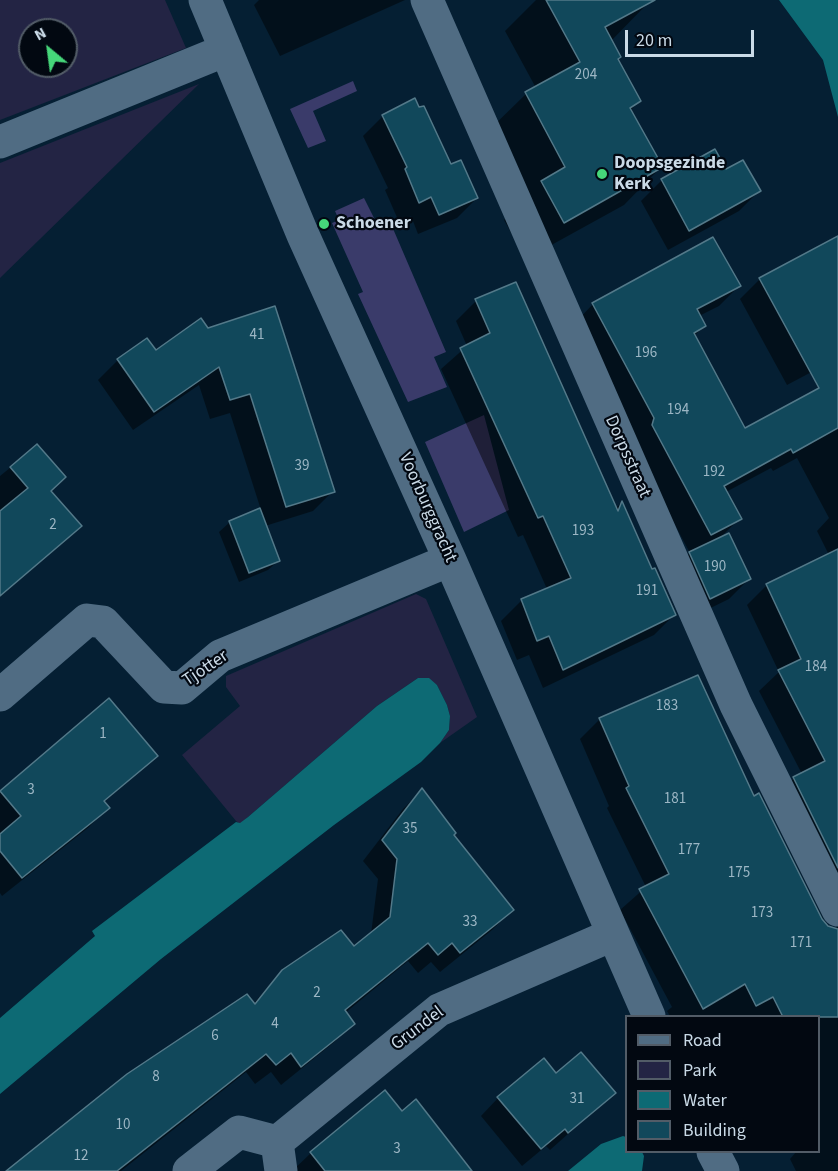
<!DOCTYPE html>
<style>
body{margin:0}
#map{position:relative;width:838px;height:1171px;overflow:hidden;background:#051f33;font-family:"Source Sans 3",sans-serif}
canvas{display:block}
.legend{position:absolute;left:625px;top:1015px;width:195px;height:138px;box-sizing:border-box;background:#020811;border:2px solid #525c67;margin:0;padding:8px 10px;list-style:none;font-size:18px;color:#cadae7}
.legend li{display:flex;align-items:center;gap:12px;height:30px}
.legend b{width:30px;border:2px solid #525c67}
.north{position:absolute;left:18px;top:18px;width:60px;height:60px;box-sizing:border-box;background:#020811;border:2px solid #525c67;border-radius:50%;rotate:331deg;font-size:16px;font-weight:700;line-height:24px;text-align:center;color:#cadae7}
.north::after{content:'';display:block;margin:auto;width:21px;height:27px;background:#46d77a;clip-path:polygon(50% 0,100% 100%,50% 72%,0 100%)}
.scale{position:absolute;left:625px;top:30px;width:129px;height:27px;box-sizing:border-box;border:3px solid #cadae7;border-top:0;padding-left:8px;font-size:18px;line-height:21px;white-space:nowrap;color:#cadae7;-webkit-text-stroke:4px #020811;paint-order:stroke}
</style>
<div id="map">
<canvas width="838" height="1171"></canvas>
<ul class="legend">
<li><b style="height:8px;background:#506c83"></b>Road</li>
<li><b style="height:16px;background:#232444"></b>Park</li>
<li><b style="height:16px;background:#0d6a74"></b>Water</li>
<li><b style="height:16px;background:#11485b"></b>Building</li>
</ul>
<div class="north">N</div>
<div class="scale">20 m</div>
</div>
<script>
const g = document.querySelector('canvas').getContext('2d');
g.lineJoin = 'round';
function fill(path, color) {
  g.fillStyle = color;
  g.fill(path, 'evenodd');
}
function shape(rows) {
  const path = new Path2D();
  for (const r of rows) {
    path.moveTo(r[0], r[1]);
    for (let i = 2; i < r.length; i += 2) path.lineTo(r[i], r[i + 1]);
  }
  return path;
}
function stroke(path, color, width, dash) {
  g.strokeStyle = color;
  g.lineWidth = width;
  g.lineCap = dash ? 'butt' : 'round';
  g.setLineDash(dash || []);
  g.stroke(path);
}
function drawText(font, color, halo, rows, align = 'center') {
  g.font = font + ' "Source Sans 3",sans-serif';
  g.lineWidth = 4.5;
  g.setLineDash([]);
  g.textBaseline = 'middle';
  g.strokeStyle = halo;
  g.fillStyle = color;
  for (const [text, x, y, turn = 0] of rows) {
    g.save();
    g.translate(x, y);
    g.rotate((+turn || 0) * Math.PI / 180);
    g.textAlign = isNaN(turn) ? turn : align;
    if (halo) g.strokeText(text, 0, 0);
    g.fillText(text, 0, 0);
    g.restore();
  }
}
fill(shape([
 [0,0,165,0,186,48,0,120],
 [30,30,66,30,66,66,30,66],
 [199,84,0,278,0,163],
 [416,594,426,599,477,717,440,743,449,730,450,716,447,705,437,685,418,678,377,706,248,817,240,824,236,821,182,755,240,706,226,687,226,676]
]), '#232444');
fill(shape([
 [353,81,357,91,313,111,326,141,308,148,290,109],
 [364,198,376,222,388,217,446,352,434,357,447,387,408,402,358,294,363,292,332,223,339,220,335,211],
 [484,415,509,510,464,532,425,442]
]), '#3a3b6a');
fill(shape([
 [779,0,838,0,838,117,823,60],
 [418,678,429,678,437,685,447,705,450,716,449,730,440,743,421,762,334,825,161,959,0,1094,0,1018,95,936,92,931,236,822,240,823,248,817,377,706],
 [623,1136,626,1137,626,1152,642,1152,644,1156,642,1171,568,1171,601,1144]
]), '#0d6a74');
fill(shape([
 [259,0,405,0,280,56,254,5],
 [536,0,648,0,649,2,611,41,617,60,639,101,630,111,661,167,624,205,526,259,504,220,525,199,488,131,526,94,536,88,505,31],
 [419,109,450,166,477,198,457,218,418,234,411,216,399,222,385,190,388,188,363,136,383,116],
 [715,151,726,171,759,191,739,211,668,250,641,201,661,181],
 [838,255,838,358,787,385,740,299,760,279],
 [739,286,719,306,699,316,704,326,694,336,745,430,838,381,838,1171,796,1171,790,1159,796,1152,818,1152,818,1016,670,1016,667,1011,672,1007,620,910,646,887,607,808,609,806,580,739,600,719,753,798,820,919,826,927,837,930,836,922,774,798,794,778,802,774,759,691,779,672,747,605,767,585,829,555,817,531,829,518,797,458,773,471,771,468,726,492,740,518,721,537,749,579,729,599,690,618,670,573,690,553,633,446,574,324,593,304],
 [476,301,615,509,621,503,651,572,674,615,654,635,543,688,529,655,517,660,501,621,521,601,547,589,523,535,518,537,441,369,467,346,456,321],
 [200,320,333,491,313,511,265,526,279,560,268,570,239,582,219,532,230,522,261,510,230,413,210,419,199,385,133,430,98,380,118,360,156,352],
 [37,446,50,491,80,526,0,597,0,476],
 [109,700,156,756,103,803,107,808,89,827,2,896,0,893,0,792],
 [422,790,452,835,512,910,492,930,440,972,431,962,418,973,408,961,345,1013,353,1024,333,1043,281,1085,271,1072,255,1084,246,1072,121,1171,8,1171,253,1004,283,971,354,948,371,934,378,879,363,861,403,809],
 [385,1092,456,1171,292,1171,311,1153],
 [614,1093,550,1150,546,1146,522,1166,481,1116,498,1098]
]), '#0007');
const building = shape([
 [546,0,655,0,605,27,621,57,618,59,641,101,630,108,663,167,564,223,541,181,565,167,525,92,580,62,546,0],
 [415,98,419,107,424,106,451,164,461,160,478,198,439,215,431,197,419,203,405,169,407,167,382,115,415,98],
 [715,149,726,169,743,160,761,191,689,231,661,179,715,149],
 [838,236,838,428,793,453,791,449,724,486,742,519,711,535,652,425,654,418,592,303,713,237,741,286,697,309,706,326,694,333,745,428,819,388,759,278,838,236],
 [516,282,618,511,622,501,652,569,655,568,676,615,563,670,549,636,537,641,521,599,571,578,543,516,538,518,460,348,490,333,475,299,516,282],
 [275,306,335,492,286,507,250,394,230,400,219,367,154,412,117,359,147,338,156,350,201,318,208,328,275,306],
 [37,444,66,477,51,491,82,526,0,596,0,511,28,488,10,467,37,444],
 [260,508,280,561,249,573,229,521,260,508],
 [729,533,751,579,710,599,689,552,729,533],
 [838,549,838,868,793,777,825,761,778,670,801,659,766,584,838,549],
 [698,675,754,796,759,793,822,919,828,926,838,929,838,1017,783,1017,773,997,756,1006,745,984,703,1009,639,889,669,874,626,788,629,786,599,718,698,675],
 [109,698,158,756,104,801,110,808,22,878,0,851,0,834,21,816,0,791,109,698],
 [422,788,456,833,454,835,514,910,460,953,452,943,438,955,428,943,345,1010,355,1024,301,1067,291,1053,276,1065,266,1054,117,1171,6,1171,127,1074,247,994,255,1004,282,970,341,930,354,946,390,917,397,859,382,840,422,788],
 [581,1052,616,1093,568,1133,565,1129,541,1149,497,1097,544,1058,556,1073,581,1052],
 [385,1090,402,1111,416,1099,472,1171,325,1171,310,1152,385,1090]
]);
fill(building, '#11485b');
stroke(building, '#537989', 1.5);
stroke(shape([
 [205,0,303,235,450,560,649,1016],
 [427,0,736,705,838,910],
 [0,142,226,50],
 [0,695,87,620,103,622,164,687,182,688,220,656,450,560],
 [277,1142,439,1010,612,935],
 [277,1142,281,1171],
 [713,1152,723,1171],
 [189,1171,239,1132,277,1142]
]), '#506c83', 33);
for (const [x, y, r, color] of [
 [602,174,6,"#46d77a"],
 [324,224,6,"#46d77a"]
]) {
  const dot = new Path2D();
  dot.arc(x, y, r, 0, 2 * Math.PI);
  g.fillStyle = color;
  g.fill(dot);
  stroke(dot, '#020811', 2);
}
drawText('15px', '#9cb6c4', null, [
 ["204",586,76],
 ["41",257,336],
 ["196",646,354],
 ["194",678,411],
 ["39",302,467],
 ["192",714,473],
 ["2",53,526],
 ["193",583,532],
 ["190",715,568],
 ["191",647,592],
 ["184",816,668],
 ["183",667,707],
 ["1",103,735],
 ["3",31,791],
 ["181",675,800],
 ["35",410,830],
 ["177",689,851],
 ["175",739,874],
 ["173",762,914],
 ["33",470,923],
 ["171",801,944],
 ["2",317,994],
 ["4",275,1025],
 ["6",215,1037],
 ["8",156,1078],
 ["31",577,1100],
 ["10",123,1126],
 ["3",397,1150],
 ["12",81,1157]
]);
drawText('bold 18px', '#cadae7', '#020811', [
 ["Doopsgezinde",614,164],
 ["Kerk",614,185],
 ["Schoener",336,224]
], 'left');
drawText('18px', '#cadae7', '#020811', [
 ["Dorpsstraat",627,457,66],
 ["Voorburggracht",427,508,66],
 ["Tjotter",206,669,-34],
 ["Grundel",418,1029,-37]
]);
</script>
